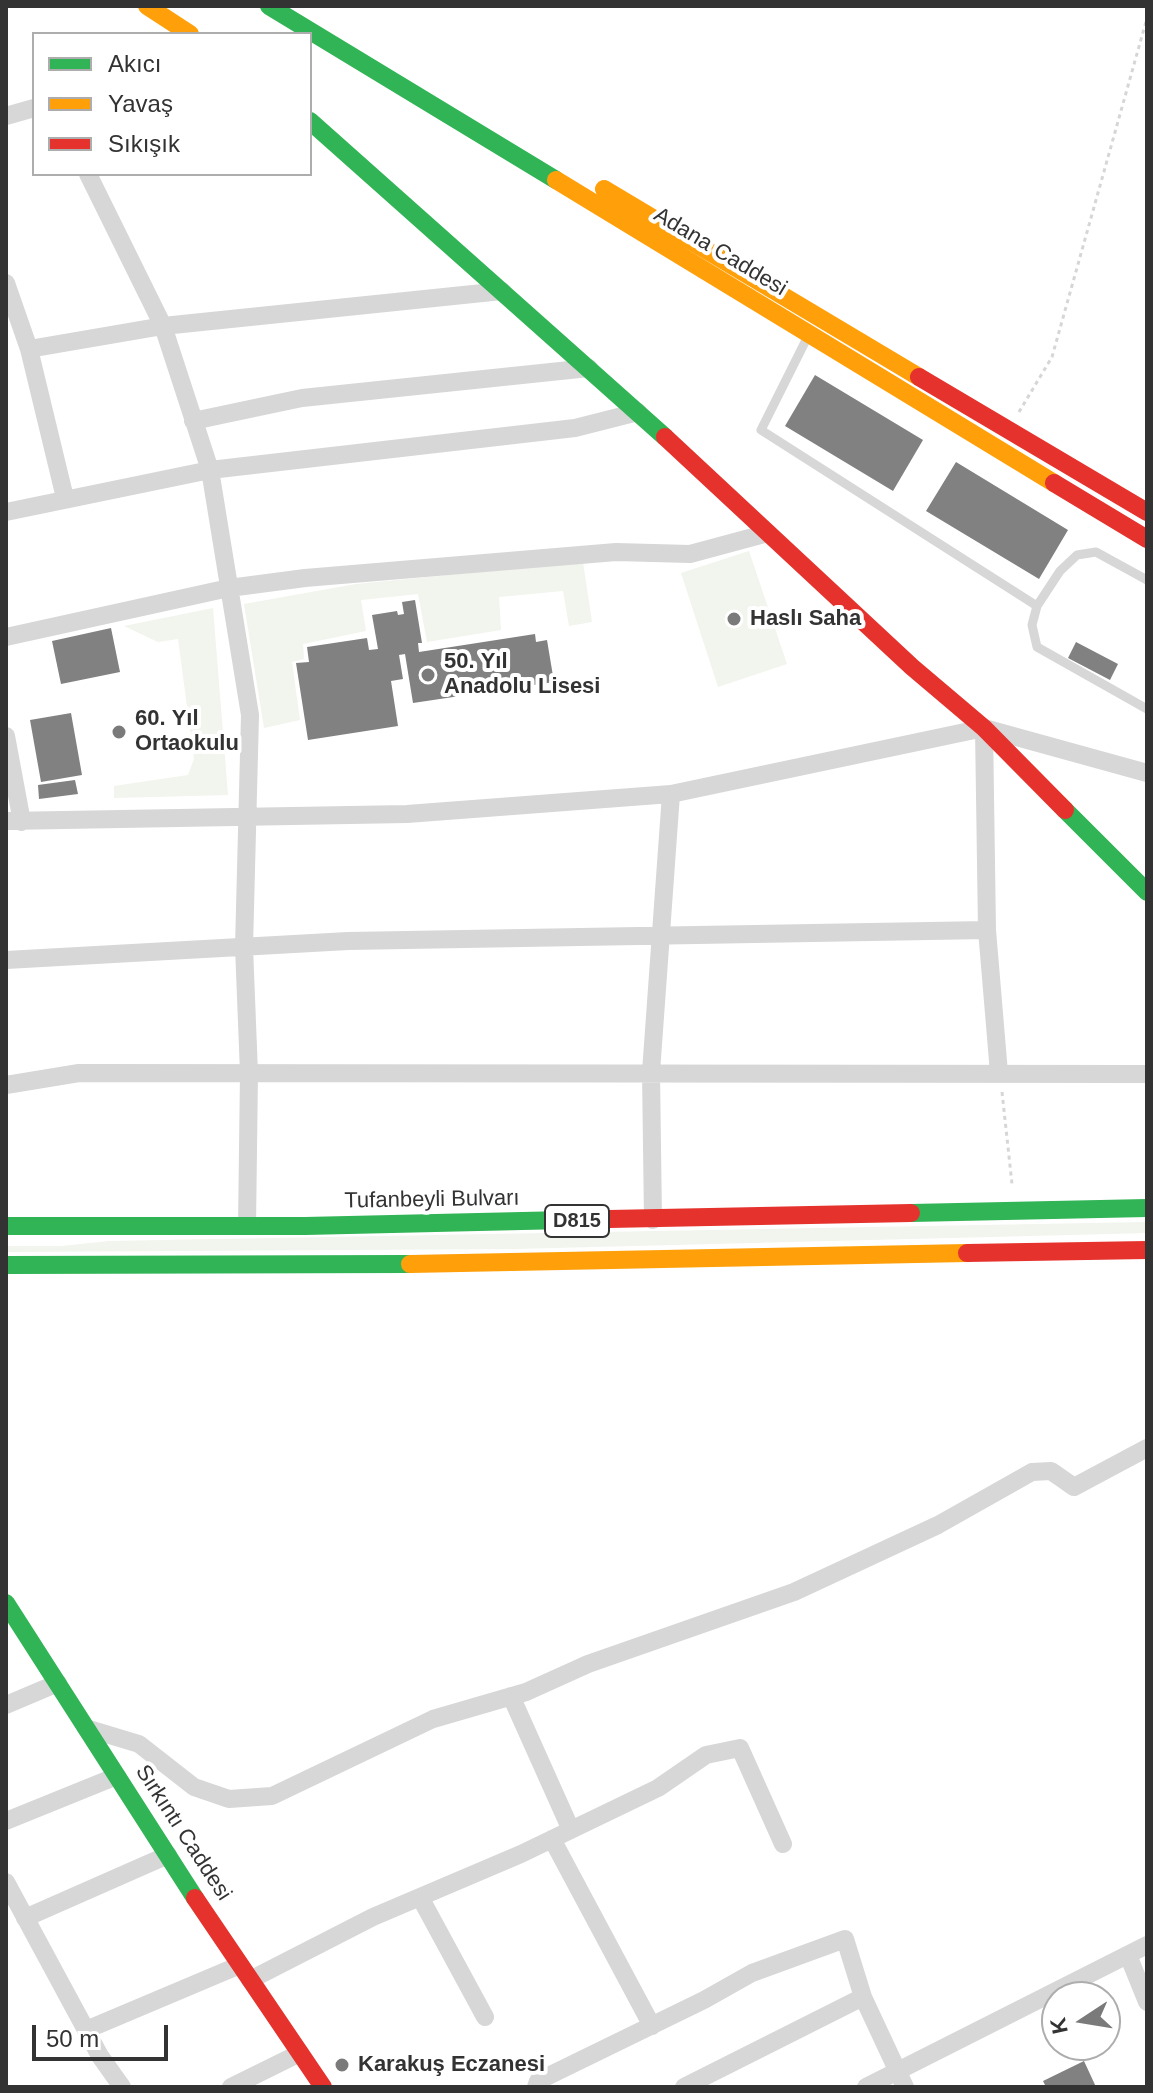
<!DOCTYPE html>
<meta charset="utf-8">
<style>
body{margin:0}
#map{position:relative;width:1153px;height:2093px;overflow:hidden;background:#fff;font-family:Arial,sans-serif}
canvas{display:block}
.frame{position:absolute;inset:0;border:8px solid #333;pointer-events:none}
.legend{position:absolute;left:32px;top:32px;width:280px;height:144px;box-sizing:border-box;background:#fff;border:2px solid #adadad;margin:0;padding:10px 14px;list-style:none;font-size:24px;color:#333}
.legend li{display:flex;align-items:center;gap:16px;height:40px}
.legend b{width:40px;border:2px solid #adadad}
.north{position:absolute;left:1041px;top:1981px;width:80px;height:80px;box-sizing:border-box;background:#fff;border:2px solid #adadad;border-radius:50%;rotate:258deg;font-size:22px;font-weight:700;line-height:32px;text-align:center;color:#333}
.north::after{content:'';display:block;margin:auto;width:28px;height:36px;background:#7a7a7a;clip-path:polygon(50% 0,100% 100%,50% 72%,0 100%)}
.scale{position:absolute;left:32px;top:2025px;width:136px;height:36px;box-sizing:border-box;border:4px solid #333;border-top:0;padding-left:10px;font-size:24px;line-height:28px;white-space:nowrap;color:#333;-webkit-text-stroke:6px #fff;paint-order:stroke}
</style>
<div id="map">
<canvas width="1153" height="2093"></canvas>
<div class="frame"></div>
<ul class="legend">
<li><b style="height:10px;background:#30b455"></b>Akıcı</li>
<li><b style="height:10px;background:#ff9f0a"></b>Yavaş</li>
<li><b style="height:10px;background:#e5322d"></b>Sıkışık</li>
</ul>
<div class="north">K</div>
<div class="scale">50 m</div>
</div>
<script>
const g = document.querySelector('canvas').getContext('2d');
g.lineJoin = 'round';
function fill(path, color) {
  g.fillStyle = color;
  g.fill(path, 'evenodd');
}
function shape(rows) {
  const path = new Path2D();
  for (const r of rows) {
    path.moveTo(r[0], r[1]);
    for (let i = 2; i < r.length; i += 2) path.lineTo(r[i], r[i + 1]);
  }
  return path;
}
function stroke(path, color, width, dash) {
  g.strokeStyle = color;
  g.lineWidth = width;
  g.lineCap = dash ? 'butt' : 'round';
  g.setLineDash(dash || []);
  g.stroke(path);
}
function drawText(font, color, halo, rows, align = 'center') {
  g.font = font + ' Arial,sans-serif';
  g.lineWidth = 8;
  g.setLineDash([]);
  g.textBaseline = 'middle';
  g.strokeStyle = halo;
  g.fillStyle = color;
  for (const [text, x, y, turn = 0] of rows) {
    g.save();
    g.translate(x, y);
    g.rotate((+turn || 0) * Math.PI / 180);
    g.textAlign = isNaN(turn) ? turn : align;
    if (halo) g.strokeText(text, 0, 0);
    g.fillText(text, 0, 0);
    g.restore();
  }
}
fill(shape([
 [749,551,787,664,718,687,681,573],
 [583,562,592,622,569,626,563,591,499,597,501,630,427,642,418,594,361,600,366,631,303,644,304,659,292,662,300,720,264,728,244,604,356,584],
 [213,608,228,795,114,798,114,786,188,775,194,759,178,639,158,642,124,626],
 [1147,1222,1147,1233,515,1249,6,1252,6,1246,62,1246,109,1241]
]), '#f1f5ed');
fill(shape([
 [815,375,923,440,893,491,785,426],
 [956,462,1068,530,1039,579,926,511],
 [415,600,422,643,418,643,419,652,535,634,536,642,547,640,554,682,413,703,405,654,399,655,403,679,391,681,398,726,308,740,296,663,309,662,307,647,367,638,369,650,378,649,372,615,397,611,398,615,404,614,402,602],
 [111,628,120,672,61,684,52,641],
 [1076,642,1118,664,1110,680,1068,658],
 [71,713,82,775,41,782,30,720],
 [75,780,78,794,39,799,38,785],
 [1084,2061,1096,2087,1046,2087,1043,2081]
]), '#818181');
stroke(shape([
 [1019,412,1052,357,1147,18],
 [1002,1092,1012,1184]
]), '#d6d6d6', 3, [4, 4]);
stroke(shape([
 [807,338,761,430,1037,606],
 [1147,580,1096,552,1077,555,1060,571,1037,606,1032,625,1037,647,1147,709]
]), '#d7d7d7', 9);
stroke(shape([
 [6,116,34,108],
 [88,174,163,326,210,470,250,715,244,947,249,1073,247,1226],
 [6,283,29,349,65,498],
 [29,349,163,326,502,291],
 [193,421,302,398,589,368],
 [6,512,210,470,575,428,638,412],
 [6,637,229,588,305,578,616,552,690,554,768,533],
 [984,728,987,930,999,1073],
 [6,736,22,822],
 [6,821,407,814,671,794,984,728,1147,773],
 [6,960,348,941,987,930],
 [6,1085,79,1073,1147,1074],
 [653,1220,651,1072,671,794],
 [511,1696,571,1830],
 [6,1705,58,1683],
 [86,1728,139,1744,194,1787,229,1799,272,1796,433,1719,526,1692,588,1664,794,1592,938,1525,1032,1472,1051,1471,1074,1487,1147,1448],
 [6,1821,117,1776],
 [552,1839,652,2026],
 [6,1882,100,2056,122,2087],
 [420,1897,485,2017],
 [25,1918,168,1855],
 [1128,1955,1147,2002],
 [250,1980,373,1917,521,1854,658,1788,706,1755,740,1748,783,1844],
 [86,2030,240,1965],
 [231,2087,300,2053],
 [536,2087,538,2081,704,2000,752,1973,845,1939,863,1997,905,2087],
 [684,2087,863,1997],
 [866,2087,1147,1945]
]), '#d7d7d7', 18);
stroke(shape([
 [269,6,556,180],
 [310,121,665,437],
 [1065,810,1147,892],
 [911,1213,1147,1208],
 [6,1226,305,1226,609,1219],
 [6,1265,410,1264],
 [6,1603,195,1898]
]), '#30b455', 18);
stroke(shape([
 [147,6,190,34],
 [556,180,1054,483],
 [604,189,919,377],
 [410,1264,967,1253]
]), '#ff9f0a', 18);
stroke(shape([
 [919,377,1147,512],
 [665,437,912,667,984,728,1065,810],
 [1054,483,1147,539],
 [609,1219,911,1213],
 [967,1253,1147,1250],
 [195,1898,323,2087]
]), '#e5322d', 18);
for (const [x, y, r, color] of [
 [734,619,8,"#7a7a7a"],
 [428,675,8,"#7a7a7a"],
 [119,732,8,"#7a7a7a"],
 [342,2065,8,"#7a7a7a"]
]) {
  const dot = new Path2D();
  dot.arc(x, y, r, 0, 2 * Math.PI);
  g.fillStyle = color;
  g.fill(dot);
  stroke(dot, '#fff', 3);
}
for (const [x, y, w] of [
 [577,1221,64]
]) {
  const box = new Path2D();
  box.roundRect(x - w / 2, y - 16, w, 32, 6);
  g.fillStyle = '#fff';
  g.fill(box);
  stroke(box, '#333', 2);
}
drawText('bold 20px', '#333', null, [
 ["D815",577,1221]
]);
drawText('22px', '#333', '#fff', [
 ["Adana Caddesi",720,252,31],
 ["Tufanbeyli Bulvarı",432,1200,-1],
 ["Sırkıntı Caddesi",183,1833,57]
]);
drawText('bold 22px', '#333', '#fff', [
 ["Haslı Saha",750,619],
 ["50. Yıl",444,662],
 ["Anadolu Lisesi",444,687],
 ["60. Yıl",135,719],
 ["Ortaokulu",135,744],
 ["Karakuş Eczanesi",358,2065]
], 'left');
</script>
